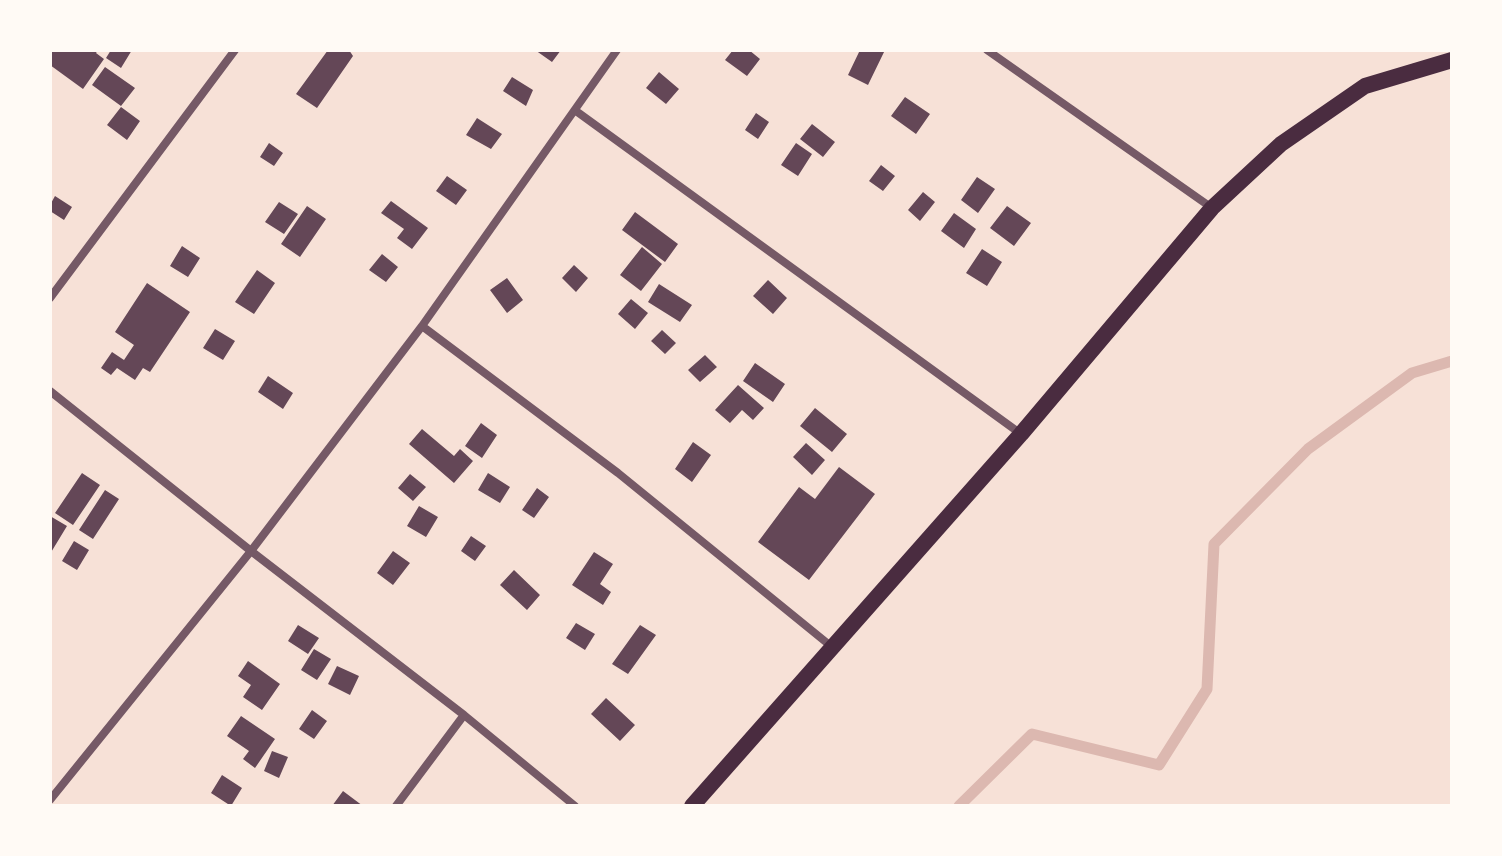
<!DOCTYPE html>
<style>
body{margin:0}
#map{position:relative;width:1502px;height:856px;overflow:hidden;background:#f7e1d7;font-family:"Work Sans",sans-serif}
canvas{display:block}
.frame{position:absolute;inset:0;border:52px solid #fffaf5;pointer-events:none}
</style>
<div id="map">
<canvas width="1502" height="856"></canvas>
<div class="frame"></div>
</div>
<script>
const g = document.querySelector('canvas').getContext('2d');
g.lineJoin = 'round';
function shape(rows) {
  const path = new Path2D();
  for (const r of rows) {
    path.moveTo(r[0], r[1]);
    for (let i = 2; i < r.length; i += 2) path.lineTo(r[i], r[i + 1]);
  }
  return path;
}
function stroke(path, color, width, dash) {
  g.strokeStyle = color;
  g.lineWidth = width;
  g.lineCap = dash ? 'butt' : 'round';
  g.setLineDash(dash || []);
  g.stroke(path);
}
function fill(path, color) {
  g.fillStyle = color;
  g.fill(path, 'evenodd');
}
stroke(shape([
 [959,806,1032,734,1159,765,1207,689,1214,544,1308,449,1412,373,1452,361]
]), '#dcb8b0', 11);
fill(shape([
 [50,50,98,50,96,53,104,59,83,89,50,65],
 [111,50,132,50,121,68,106,58],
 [328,50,349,50,353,56,317,108,296,94],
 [535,50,561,50,552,62],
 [733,50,749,50,760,59,747,76,725,60],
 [860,50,885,50,868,85,848,75],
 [105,67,135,88,121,106,92,85],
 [659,72,679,89,666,104,646,88],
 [512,77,533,90,526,106,503,91],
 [905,97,930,114,916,134,891,116],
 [121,107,140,121,127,140,107,125],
 [756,113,769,122,758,139,745,130],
 [477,118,502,134,491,149,466,135],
 [812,124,835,142,823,157,800,139],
 [269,143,283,153,274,166,260,157],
 [796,143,812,154,798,176,781,165],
 [881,165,895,176,883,191,869,181],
 [447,176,467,190,456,205,436,191],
 [977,177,995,189,978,213,961,200],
 [923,192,935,202,920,221,908,210],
 [55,196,72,207,64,220,50,211,50,205],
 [391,201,428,228,412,249,397,238,404,229,381,213],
 [279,202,298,214,284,234,265,222],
 [307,206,326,219,300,257,281,244],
 [1007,206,1031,223,1014,246,990,228],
 [635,212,678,244,665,262,622,230],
 [954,213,976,229,964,248,941,231],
 [182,246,200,258,188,277,170,266],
 [642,247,662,264,641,291,620,275],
 [982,249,1002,262,987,286,966,273],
 [382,254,398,267,386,282,369,270],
 [574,265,588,278,576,292,562,278],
 [257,270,275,283,254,314,235,302],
 [507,278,523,300,507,313,490,290],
 [768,280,787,298,773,314,753,296],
 [147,283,190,312,150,372,143,368,135,380,117,368,111,375,101,368,112,352,124,360,134,345,115,332],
 [659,284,692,305,680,322,648,302],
 [631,299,648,313,635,329,618,314],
 [215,329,235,341,223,360,203,348],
 [662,330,676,343,665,354,651,341],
 [705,355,717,367,700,382,688,370],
 [755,363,785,384,773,402,743,381],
 [268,376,293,393,283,409,258,392],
 [738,385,764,408,753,420,742,410,730,423,715,410],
 [815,408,847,434,832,452,800,426],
 [481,423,497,435,482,458,465,446],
 [422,429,454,456,460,449,473,461,454,483,409,444],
 [693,442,711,455,692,482,675,469],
 [806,443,825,460,812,475,793,457],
 [839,467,875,494,809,580,758,542,799,487,815,499],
 [82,473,100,485,73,525,55,513],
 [488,473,510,487,500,503,478,490],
 [410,474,426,487,413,501,398,488],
 [537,488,549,497,534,518,522,510],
 [105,490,119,499,93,539,79,530],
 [419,506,438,517,426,537,407,526],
 [50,516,67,526,50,554],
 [471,536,486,546,475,561,461,551],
 [74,541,89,550,77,570,62,561],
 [393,551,410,563,393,585,377,573],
 [594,552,613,564,600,584,611,592,603,605,572,585],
 [514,570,540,595,527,610,500,585],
 [576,623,595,634,585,650,566,638],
 [298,625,319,638,308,654,288,641],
 [640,625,656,635,628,674,612,664],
 [314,649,331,659,317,680,301,670],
 [248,661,280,684,262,710,243,697,251,685,238,676],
 [337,666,359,676,350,695,328,684],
 [606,698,635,725,620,741,591,714],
 [312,710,327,721,314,739,299,729],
 [241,716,275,739,255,768,243,759,249,751,227,736],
 [272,751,288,757,279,778,264,771],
 [222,775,242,788,231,806,211,793],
 [343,791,363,806,332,806]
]), '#644757');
stroke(shape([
 [987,50,1212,208],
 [576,111,1021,434],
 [50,298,235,50],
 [422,326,618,473,832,647],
 [50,391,251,551,464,715,575,806],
 [50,800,251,551,422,326,617,50],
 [396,806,464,715]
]), '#755966', 8);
stroke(shape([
 [692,806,1021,434,1212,208,1281,144,1365,86,1452,60]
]), '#4a2c40', 16);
</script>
